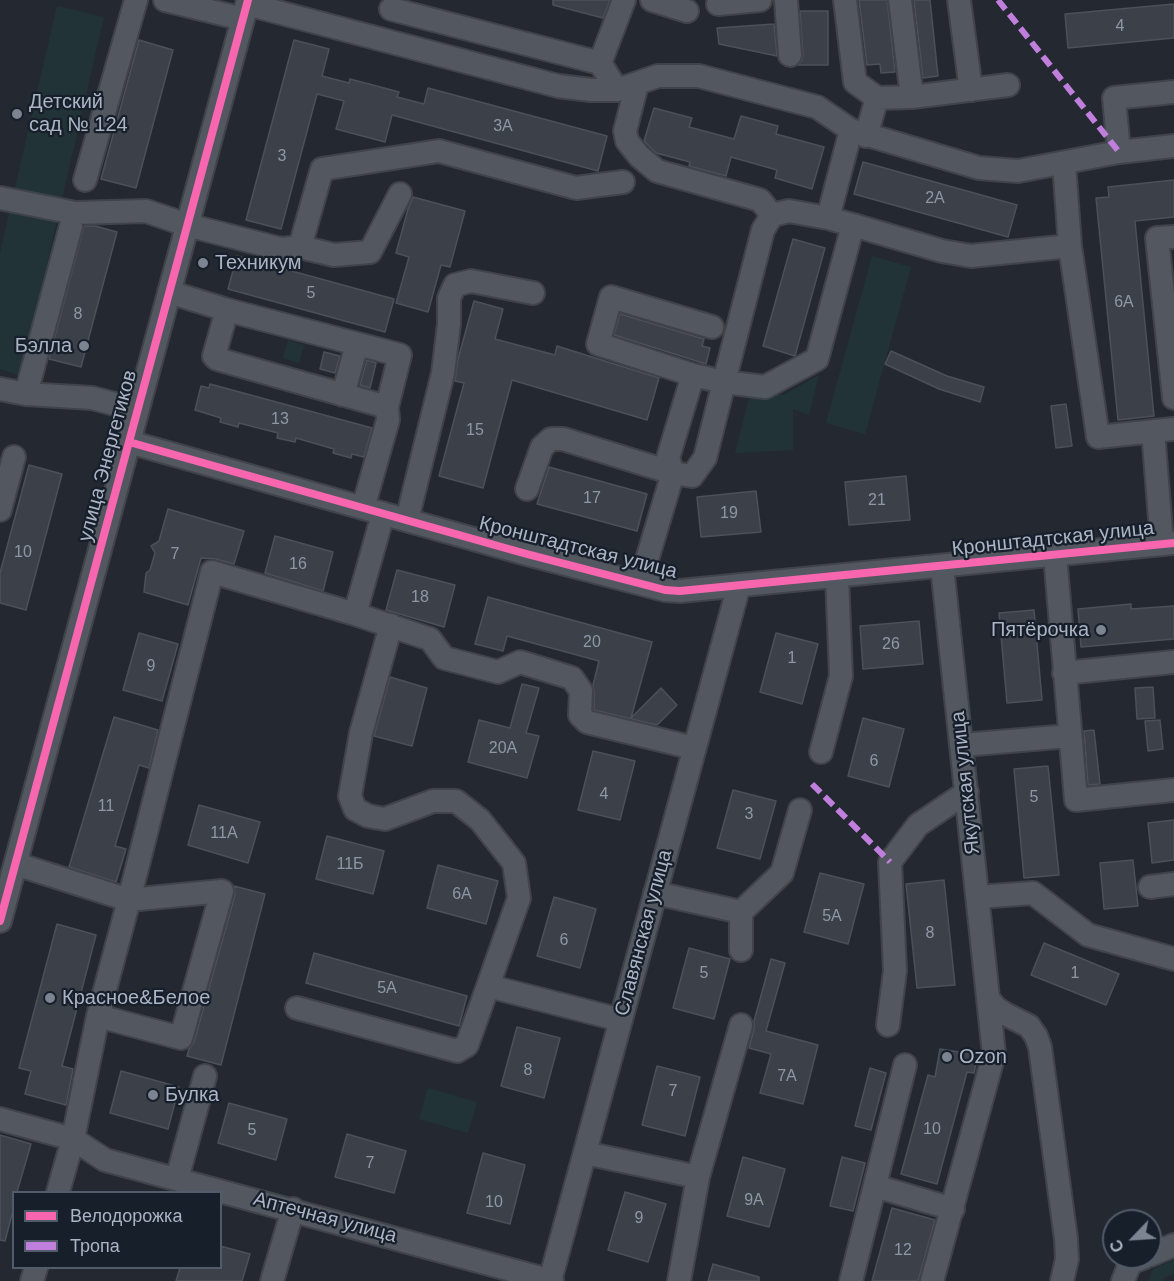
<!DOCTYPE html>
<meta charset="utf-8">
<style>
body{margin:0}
#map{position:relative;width:1174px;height:1281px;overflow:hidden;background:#242931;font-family:Arial,sans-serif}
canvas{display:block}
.legend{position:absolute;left:12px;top:1191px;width:210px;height:78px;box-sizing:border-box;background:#171f2b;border:2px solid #525b69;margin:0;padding:8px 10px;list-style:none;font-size:18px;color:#abb4c5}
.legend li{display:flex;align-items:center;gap:12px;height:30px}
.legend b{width:30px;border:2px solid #525b69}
.north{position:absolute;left:1102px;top:1209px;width:60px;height:60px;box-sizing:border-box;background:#171f2b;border:2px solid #525b69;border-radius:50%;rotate:245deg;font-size:16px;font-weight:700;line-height:24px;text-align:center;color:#abb4c5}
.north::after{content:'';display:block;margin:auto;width:21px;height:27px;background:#7c8391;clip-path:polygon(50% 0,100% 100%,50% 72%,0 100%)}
</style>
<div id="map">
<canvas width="1174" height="1281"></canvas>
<ul class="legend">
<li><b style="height:8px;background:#f766af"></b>Велодорожка</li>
<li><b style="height:8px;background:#c07fdc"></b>Тропа</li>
</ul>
<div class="north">С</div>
</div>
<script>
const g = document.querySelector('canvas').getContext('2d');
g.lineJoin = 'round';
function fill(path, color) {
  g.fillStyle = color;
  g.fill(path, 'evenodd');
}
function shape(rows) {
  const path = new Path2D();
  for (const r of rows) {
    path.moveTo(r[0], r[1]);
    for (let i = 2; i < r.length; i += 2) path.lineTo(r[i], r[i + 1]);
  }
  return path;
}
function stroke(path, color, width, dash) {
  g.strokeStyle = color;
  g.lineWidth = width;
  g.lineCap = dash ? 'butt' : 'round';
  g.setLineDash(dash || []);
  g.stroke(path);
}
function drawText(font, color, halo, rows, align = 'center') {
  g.font = font + ' Arial,sans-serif';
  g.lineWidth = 4.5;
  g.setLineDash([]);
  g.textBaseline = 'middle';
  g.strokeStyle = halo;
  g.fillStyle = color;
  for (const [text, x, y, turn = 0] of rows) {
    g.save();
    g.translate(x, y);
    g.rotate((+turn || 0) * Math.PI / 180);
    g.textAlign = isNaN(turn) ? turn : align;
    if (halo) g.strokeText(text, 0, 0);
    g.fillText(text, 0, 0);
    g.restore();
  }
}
fill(shape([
 [57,6,104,17,21,376,0,369,0,253],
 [872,256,911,267,865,434,826,423],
 [288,340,304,345,299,363,283,358],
 [819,375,809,415,793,409,793,450,735,453,751,391,783,395],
 [428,1088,477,1102,468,1133,419,1119],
 [1174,1260,1174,1274,1165,1277,1163,1281,1148,1281,1153,1269]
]), '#213337');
const building = shape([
 [553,0,610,0,603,18,553,5,553,0],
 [859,0,887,0,895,72,881,73,880,64,867,65,859,0],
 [914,0,930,0,938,76,923,78,914,0],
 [1174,4,1174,38,1068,48,1065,14,1174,4],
 [800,11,828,11,828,65,798,65,802,60,803,54,800,11],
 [774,24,777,56,719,44,717,28,774,24],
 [139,40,173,50,136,188,101,179,139,40],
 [294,40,329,49,322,76,349,83,350,79,399,92,397,97,424,104,428,88,607,136,598,171,392,115,385,142,336,129,344,101,317,94,281,229,246,220,294,40],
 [654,108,692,118,689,127,734,139,741,116,778,126,776,134,824,147,812,189,775,178,777,170,731,157,726,176,689,166,690,162,656,153,644,141,654,108],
 [863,162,1017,205,1008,237,854,194,863,162],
 [1174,180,1174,217,1135,221,1154,416,1118,420,1096,198,1109,197,1108,187,1174,180],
 [413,197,465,211,450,267,441,265,428,312,396,303,409,257,396,253,408,209,413,197],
 [84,226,95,226,117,232,81,367,49,359,84,226],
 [793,239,825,248,795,356,763,346,793,239],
 [237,256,394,299,385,332,228,289,237,256],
 [474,301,503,309,495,339,555,355,557,346,659,378,647,420,512,380,483,488,439,476,464,383,455,381,458,359,474,301],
 [620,314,704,339,702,346,710,348,706,364,614,335,620,314],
 [891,351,947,376,984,387,980,402,939,389,885,364,891,351],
 [324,352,340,356,335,373,320,369,324,352],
 [367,360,376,363,370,388,360,385,367,360],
 [210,384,372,428,364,457,352,454,351,458,333,453,334,449,296,438,295,442,277,438,278,433,239,423,238,427,220,422,221,418,195,410,201,386,209,388,210,384],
 [1066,404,1072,446,1056,448,1051,406,1066,404],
 [29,465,62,474,26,610,0,603,0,573,29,465],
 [549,467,647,494,637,531,537,504,549,467],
 [906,476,910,520,849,525,845,482,906,476],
 [756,491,761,532,701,537,697,497,756,491],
 [168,509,244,531,234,564,216,559,201,558,188,605,144,592,146,573,150,570,155,553,151,546,159,541,168,509],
 [275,536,333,552,323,591,265,573,275,536],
 [397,570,455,585,444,627,386,610,397,570],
 [488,597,652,642,631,718,661,688,677,705,657,725,594,710,594,692,593,685,599,661,507,636,503,651,475,644,488,597],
 [1131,604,1131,609,1174,606,1174,639,1081,647,1078,609,1131,604],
 [1034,610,1042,700,1007,703,999,613,1034,610],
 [919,621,923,664,863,669,860,626,919,621],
 [139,633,178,644,162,701,123,690,139,633],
 [776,633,818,644,802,704,760,692,776,633],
 [390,677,427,688,412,746,374,736,390,677],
 [522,684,539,688,526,733,539,736,527,778,468,762,479,720,510,728,522,684],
 [1153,687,1155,718,1137,719,1135,688,1153,687],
 [114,717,158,730,149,768,139,765,115,846,126,849,116,882,69,867,114,717],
 [863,718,904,729,889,787,848,776,863,718],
 [1160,720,1163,749,1148,751,1145,721,1160,720],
 [1094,730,1100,784,1088,785,1084,731,1094,730],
 [593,751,635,761,620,820,578,810,593,751],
 [1048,766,1059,875,1024,878,1014,769,1048,766],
 [733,790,776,801,760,859,717,848,733,790],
 [199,805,260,822,248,863,188,845,199,805],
 [1174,820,1174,860,1152,863,1148,823,1174,820],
 [327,836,384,851,373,894,316,879,327,836],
 [1133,860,1138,906,1104,909,1100,863,1133,860],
 [438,865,498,881,486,924,427,908,438,865],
 [820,873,864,884,848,944,804,932,820,873],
 [944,880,955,985,917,988,906,884,944,880],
 [234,886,265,894,221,1065,187,1056,189,1049,194,1042,235,895,234,886],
 [554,897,596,909,580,968,537,956,554,897],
 [57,924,96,935,62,1066,73,1069,66,1105,25,1094,31,1071,19,1068,57,924],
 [1044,943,1119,974,1106,1005,1031,975,1044,943],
 [689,948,730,959,714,1019,673,1008,689,948],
 [314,953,467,996,459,1026,306,983,314,953],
 [771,959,785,963,766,1031,818,1045,803,1104,760,1093,771,1054,749,1048,754,1029,754,1021,771,959],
 [517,1027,560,1038,544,1098,501,1086,517,1027],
 [940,1049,978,1055,974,1073,967,1072,937,1184,901,1174,928,1075,935,1077,940,1049],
 [657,1066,700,1077,685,1136,642,1125,657,1066],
 [870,1068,886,1073,871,1130,855,1126,870,1068],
 [121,1071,179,1087,168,1129,110,1113,121,1071],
 [229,1103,287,1119,276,1160,218,1143,229,1103],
 [347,1134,406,1151,394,1193,335,1177,347,1134],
 [0,1135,31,1144,17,1192,14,1192,14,1207,5,1241,0,1240,0,1135],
 [483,1153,525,1165,510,1224,467,1213,483,1153],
 [743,1157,785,1169,769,1227,727,1216,743,1157],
 [842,1157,865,1163,853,1211,830,1206,842,1157],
 [625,1192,666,1204,648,1262,608,1250,625,1192],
 [892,1208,935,1220,918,1281,872,1281,892,1208],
 [220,1246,250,1254,242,1281,176,1281,180,1268,220,1268,220,1246],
 [713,1264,759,1277,759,1281,708,1281,713,1264]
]);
fill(building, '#3c4149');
stroke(building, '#4b505a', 1.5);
const minor = shape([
 [165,0,243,19],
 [652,0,687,11],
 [786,0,790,55],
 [845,0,855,82,877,98,866,136],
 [900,0,912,97],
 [959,0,971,90],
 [247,4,558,86,591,90,617,90,658,76,699,76,817,107,851,130,979,168,1018,171,1119,152,1174,146],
 [718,4,760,0],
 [391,9,600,63,617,90],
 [600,63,624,0],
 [637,84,625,131,627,141,639,156,657,171,760,200,772,215],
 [877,98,912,97,1008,85],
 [1119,152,1114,98,1174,92],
 [1064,163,1070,246,1098,437,1174,429],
 [85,180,136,0],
 [0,198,75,213,146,211,187,225,281,249,300,247,334,255,370,252,400,194],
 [828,218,851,130],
 [1174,237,1157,238,1174,398],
 [300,247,322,169,439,151,576,188,623,182],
 [169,292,227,310,214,356,217,359,387,407],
 [227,310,400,355,387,407,388,420,363,508],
 [693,375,598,344,611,297,712,327],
 [0,389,26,394,92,398,137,410],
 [26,394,71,226],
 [343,395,357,344],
 [1153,431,1162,544],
 [129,442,523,553,665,590,680,591,1174,543],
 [527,489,542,447,551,439,563,439,673,473,692,476,705,458,724,382,765,387,817,359,853,225,942,251,971,256,1070,246],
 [0,510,14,457],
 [407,520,443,373,449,324,449,298,455,285,471,281,533,293],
 [1055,555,1076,800,1174,790],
 [640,583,673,473,668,458,693,375,724,382,763,230,772,215,789,211,828,218,853,225],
 [355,614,383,514],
 [391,625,361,733,350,796,355,809,368,816,385,819,433,801,456,801,480,820,514,863,519,898,488,986],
 [1064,673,1174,662],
 [962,745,1069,736],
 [821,752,841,676,837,576],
 [16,864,129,900,222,891,181,1038,98,1016],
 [1150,887,1174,884],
 [655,893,741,912],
 [978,897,1033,893,1088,935,1174,959],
 [0,921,248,0],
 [741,950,741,912,782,873,800,810],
 [989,1000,996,1008,1005,1014,1029,1026,1036,1036,1040,1047,1066,1239,1067,1259,1062,1281],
 [297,1008,457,1051,467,1045,488,986,621,1020],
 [888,1025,895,971,890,862,918,825,967,792],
 [0,1119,73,1139,105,1160,552,1281],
 [585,1153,698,1177],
 [177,1179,205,1076],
 [875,1186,953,1209],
 [58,1192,73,1139,98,1016,129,900,212,572,355,614,430,639,444,658,498,672,520,662,572,678,581,691,580,715,587,722,694,748],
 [1150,1255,1174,1245],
 [32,1281,36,1268],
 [272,1281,293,1209],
 [550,1281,739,585],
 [679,1281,698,1177,741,1025],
 [851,1281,905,1065],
 [932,1281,994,1054,942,566],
 [1123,1281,1130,1263,1145,1257]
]);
stroke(minor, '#40434a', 26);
stroke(minor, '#525760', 22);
stroke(shape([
 [998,0,1119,152],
 [812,784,890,862]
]), '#c07fdc', 6, [12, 6]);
stroke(shape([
 [129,442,523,553,665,590,680,591,1174,543],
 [0,921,248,0]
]), '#f766af', 8);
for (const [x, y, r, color] of [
 [17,114,6,"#7c8391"],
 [203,263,6,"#7c8391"],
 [84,346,6,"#7c8391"],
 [1101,630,6,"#7c8391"],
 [50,998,6,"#7c8391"],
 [947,1057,6,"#7c8391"],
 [153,1095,6,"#7c8391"]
]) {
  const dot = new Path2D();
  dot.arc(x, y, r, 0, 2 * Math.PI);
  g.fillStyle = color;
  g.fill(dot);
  stroke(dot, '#171f2b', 2);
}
drawText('16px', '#8f97a6', null, [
 ["4",1120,27],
 ["3А",503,127],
 ["3",282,157],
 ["2А",935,199],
 ["5",311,294],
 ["6А",1124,303],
 ["8",78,315],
 ["13",280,420],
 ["15",475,431],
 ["17",592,499],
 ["21",877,501],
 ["19",729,514],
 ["10",23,553],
 ["7",175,555],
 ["16",298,565],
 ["18",420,598],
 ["20",592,643],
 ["26",891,645],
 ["1",792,659],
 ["9",151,667],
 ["20А",503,749],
 ["6",874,762],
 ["4",604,795],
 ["5",1034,798],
 ["11",106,807],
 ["3",749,815],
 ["11А",224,834],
 ["11Б",350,865],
 ["6А",462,895],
 ["5А",832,917],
 ["8",930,934],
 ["6",564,941],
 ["5",704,974],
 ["1",1075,974],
 ["5А",387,989],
 ["8",528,1071],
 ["7А",787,1077],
 ["7",673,1092],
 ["10",932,1130],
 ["5",252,1131],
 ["7",370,1164],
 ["9А",754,1201],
 ["10",494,1203],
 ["9",639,1219],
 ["12",903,1251]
]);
drawText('20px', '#abb4c5', '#171f2b', [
 ["Детский",29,102],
 ["сад № 124",29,125],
 ["Техникум",215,263],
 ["Бэлла",72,346,"right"],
 ["Пятёрочка",1089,630,"right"],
 ["Красное&Белое",62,998],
 ["Ozon",959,1057],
 ["Булка",165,1095]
], 'left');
drawText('20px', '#abb4c5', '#171f2b', [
 ["улица Энергетиков",108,456,-75],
 ["Кронштадтская улица",1053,539,-6],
 ["Кронштадтская улица",578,548,14],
 ["Якутская улица",966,783,-96],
 ["Славянская улица",644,933,-75],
 ["Аптечная улица",325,1218,15]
]);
</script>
